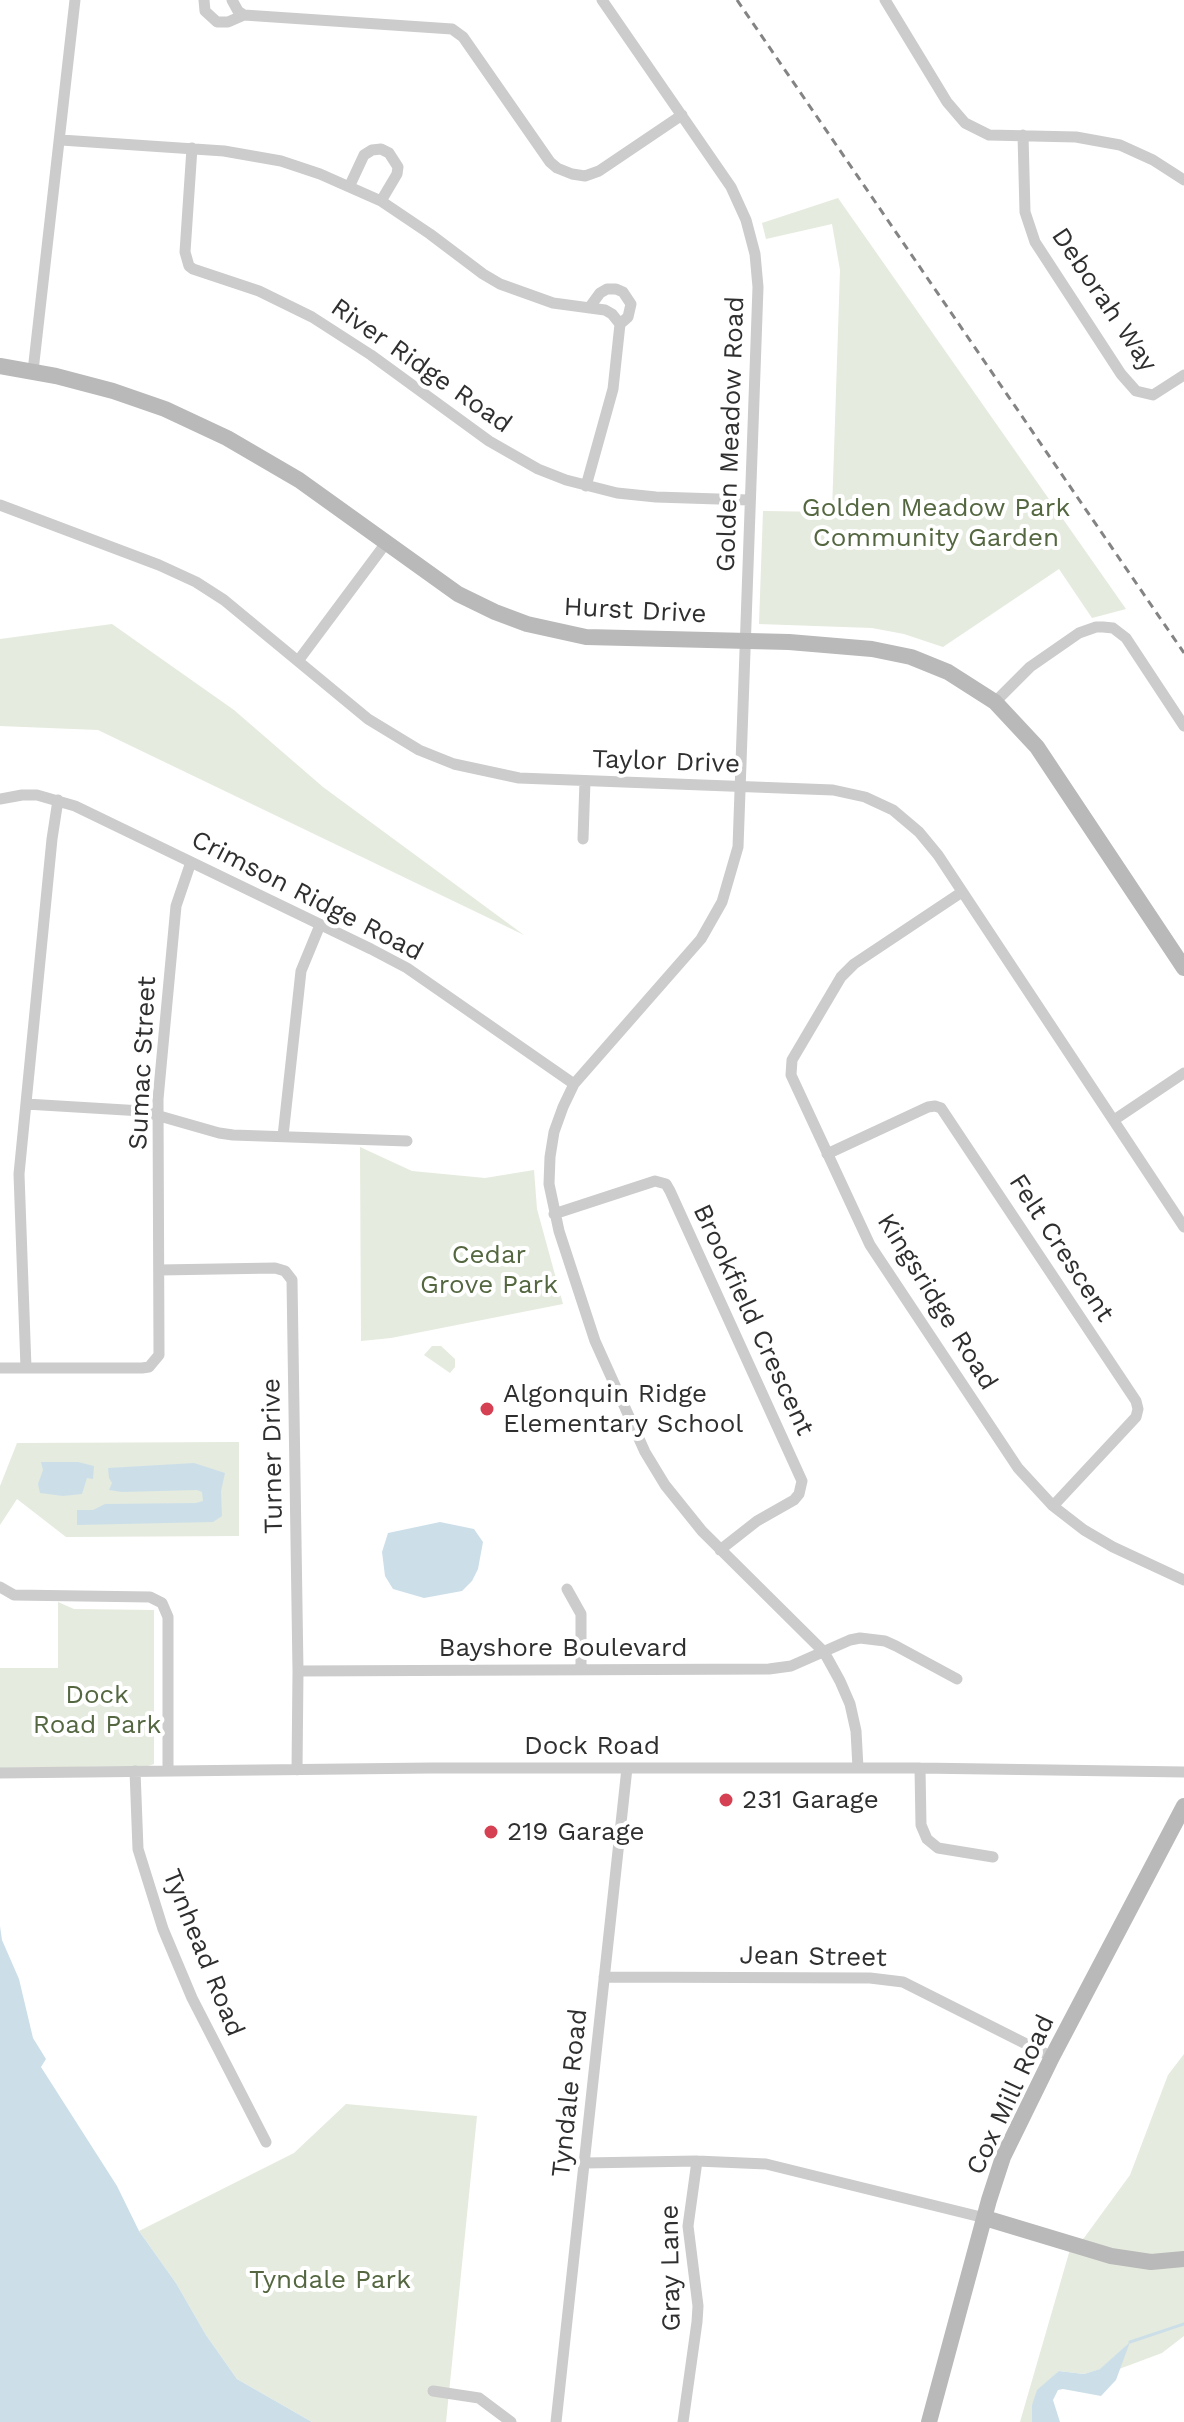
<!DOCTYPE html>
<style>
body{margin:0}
canvas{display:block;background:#fff}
</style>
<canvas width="1184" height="2422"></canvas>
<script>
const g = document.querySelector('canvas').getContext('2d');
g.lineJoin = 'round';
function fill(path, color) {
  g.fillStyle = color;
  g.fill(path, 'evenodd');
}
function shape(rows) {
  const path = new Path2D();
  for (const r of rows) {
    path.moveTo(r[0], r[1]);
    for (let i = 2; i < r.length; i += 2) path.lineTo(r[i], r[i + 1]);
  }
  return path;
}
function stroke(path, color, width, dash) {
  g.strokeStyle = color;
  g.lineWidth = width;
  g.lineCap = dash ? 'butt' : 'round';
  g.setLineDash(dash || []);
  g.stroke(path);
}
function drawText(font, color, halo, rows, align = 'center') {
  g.font = font + ' "Work Sans",sans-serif';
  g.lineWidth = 8;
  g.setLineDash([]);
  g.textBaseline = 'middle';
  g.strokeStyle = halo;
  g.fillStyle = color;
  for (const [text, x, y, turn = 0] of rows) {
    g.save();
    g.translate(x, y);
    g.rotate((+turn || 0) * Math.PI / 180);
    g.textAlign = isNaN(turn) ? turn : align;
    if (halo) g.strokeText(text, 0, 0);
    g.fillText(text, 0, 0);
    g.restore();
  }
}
fill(shape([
 [838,198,1126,609,1092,618,1059,569,943,647,904,634,872,628,759,624,763,511,832,512,840,270,832,224,766,239,762,223],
 [112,624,234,710,323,787,524,935,98,730,0,726,0,639],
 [360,1147,412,1171,485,1178,534,1170,537,1209,563,1304,391,1338,361,1341],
 [432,1346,441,1346,455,1359,455,1367,450,1373,424,1355],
 [239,1442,239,1536,66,1537,17,1499,0,1525,0,1486,17,1443],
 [58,1602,74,1609,154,1610,154,1764,148,1766,0,1768,0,1668,58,1668],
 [1184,2054,1184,2336,1162,2353,1119,2369,1128,2344,1101,2369,1084,2374,1059,2371,1032,2405,1032,2422,1020,2422,1071,2246,1084,2238,1130,2175,1168,2075],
 [346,2104,477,2116,446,2422,312,2422,237,2379,206,2335,176,2283,139,2231,294,2153]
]), '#e5ebde');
fill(shape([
 [41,1462,78,1462,94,1466,93,1479,87,1478,82,1494,63,1496,40,1493,38,1484,43,1470],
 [194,1463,225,1473,221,1491,222,1516,213,1522,77,1525,77,1510,93,1510,105,1504,196,1503,203,1501,202,1492,197,1490,122,1492,109,1490,112,1483,109,1478,108,1468],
 [440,1522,474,1529,483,1542,478,1569,472,1581,462,1591,424,1598,393,1589,385,1576,382,1552,388,1533],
 [0,1926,2,1940,19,1979,33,2038,46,2059,41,2067,117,2186,139,2231,176,2283,206,2335,237,2379,312,2422,0,2422],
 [1130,2342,1116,2380,1101,2396,1063,2389,1058,2390,1053,2400,1060,2422,1032,2422,1032,2405,1037,2390,1059,2371,1084,2374,1100,2369]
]), '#ccdfe9');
stroke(shape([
 [1130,2342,1184,2324]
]), '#ccdfe9', 3);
stroke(shape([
 [204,0,205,11,217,22,228,22,244,15],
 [232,0,238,11,244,15,452,29,463,37,550,162,557,168,572,174,585,176,599,171,682,115],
 [602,0,731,187,746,220,755,254,758,287,738,847,722,902,701,939,574,1084,563,1107,554,1132,550,1157,549,1184,559,1231,595,1341,645,1452,665,1485,702,1531,824,1652,840,1681,850,1704,856,1731,858,1768],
 [885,0,947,102,965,123,989,135,1076,137,1120,145,1153,160,1184,180],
 [1023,135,1025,212,1035,242,1121,374,1136,391,1153,395,1184,375],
 [61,140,224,151,281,161,320,174,381,201,430,234,483,274,500,284,553,303,605,310,612,314,620,324],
 [192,148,185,252,189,266,193,269,259,291,312,317,371,355,489,441,538,469,566,480,617,493,656,497,749,500],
 [350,185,364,155,372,150,381,149,389,153,398,167,397,174,381,201],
 [33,371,75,0],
 [586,486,613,389,620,324,628,317,631,304,623,292,616,289,607,289,600,293,589,308],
 [0,505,159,565,196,582,224,600,368,719,419,750,454,764,519,778,833,790,865,797,893,810,919,832,938,855,1184,1227],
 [298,661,386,543],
 [995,702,1030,667,1079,633,1096,627,1103,627,1113,628,1126,638,1184,726],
 [0,799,22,795,37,795,75,806,371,949,407,968,574,1084],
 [583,839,585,781],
 [962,892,854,964,841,977,792,1060,791,1075,870,1245,1018,1468,1053,1506,1084,1530,1113,1547,1184,1580],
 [26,1104,142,1111,219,1133,233,1135,407,1141],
 [1114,1120,1184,1073],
 [283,1136,301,971,320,925],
 [827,1154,928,1107,935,1106,941,1108,1136,1401,1138,1409,1136,1417,1053,1506],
 [554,1214,655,1181,666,1184,670,1191,802,1481,799,1494,794,1500,757,1521,720,1550],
 [160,1270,275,1268,285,1271,292,1280,298,1671,297,1770],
 [0,1368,142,1368,149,1367,159,1355,158,1099,176,906,191,862],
 [26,1368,19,1174,52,839,58,800],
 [0,1587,14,1595,150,1597,162,1603,168,1617,168,1770],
 [567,1589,581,1614,581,1669],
 [298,1671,769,1669,791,1666,850,1640,860,1638,885,1641,896,1646,957,1679],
 [920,1768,921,1825,927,1839,938,1848,993,1857],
 [135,1771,138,1849,163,1929,192,1998,266,2142],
 [0,1773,431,1768,920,1768,1184,1772],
 [604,1977,870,1978,903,1982,1052,2057],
 [585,2163,697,2161,766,2164,985,2218],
 [433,2391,479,2398,511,2422],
 [556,2422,627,1768],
 [683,2422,697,2322,698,2306,688,2226,697,2161]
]), '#ccc', 11);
stroke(shape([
 [0,366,56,376,113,391,165,409,227,438,299,480,458,594,495,612,527,624,586,637,789,642,872,649,911,657,948,672,995,702,1037,747,1184,968],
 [985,2218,1111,2256,1151,2262,1184,2259],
 [929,2422,989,2200,1003,2157,1052,2057,1184,1806]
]), '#b9b9b9', 16);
stroke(shape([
 [737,0,1184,653]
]), '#848484', 3, [8, 6]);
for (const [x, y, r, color] of [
 [487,1409,8,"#d54152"],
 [726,1800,8,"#d54152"],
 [491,1832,8,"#d54152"]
]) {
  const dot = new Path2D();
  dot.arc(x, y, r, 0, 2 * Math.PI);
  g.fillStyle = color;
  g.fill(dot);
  stroke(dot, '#fff', 3);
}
drawText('26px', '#2f2f2f', '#fff', [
 ["Deborah Way",1104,300,56],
 ["River Ridge Road",421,366,35],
 ["Golden Meadow Road",731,434,-88],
 ["Hurst Drive",635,611,3],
 ["Taylor Drive",666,762,2],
 ["Crimson Ridge Road",307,896,27],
 ["Sumac Street",143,1063,-87],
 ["Felt Crescent",1061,1248,57],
 ["Kingsridge Road",937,1302,58],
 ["Brookfield Crescent",753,1320,65],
 ["Turner Drive",273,1456,-91],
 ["Bayshore Boulevard",563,1648],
 ["Dock Road",592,1746],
 ["Tynhead Road",203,1953,68],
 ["Jean Street",813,1957,1],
 ["Tyndale Road",570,2093,-84],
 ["Cox Mill Road",1011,2095,-65],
 ["Gray Lane",671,2268,-91]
]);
drawText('26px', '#546740', '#fff', [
 ["Golden Meadow Park",936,508],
 ["Community Garden",936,538],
 ["Cedar",489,1255],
 ["Grove Park",489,1285],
 ["Dock",97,1695],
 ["Road Park",97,1725],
 ["Tyndale Park",330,2280]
]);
drawText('26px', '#2f2f2f', '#fff', [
 ["Algonquin Ridge",503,1394],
 ["Elementary School",503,1424],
 ["231 Garage",742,1800],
 ["219 Garage",507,1832]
], 'left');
</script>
